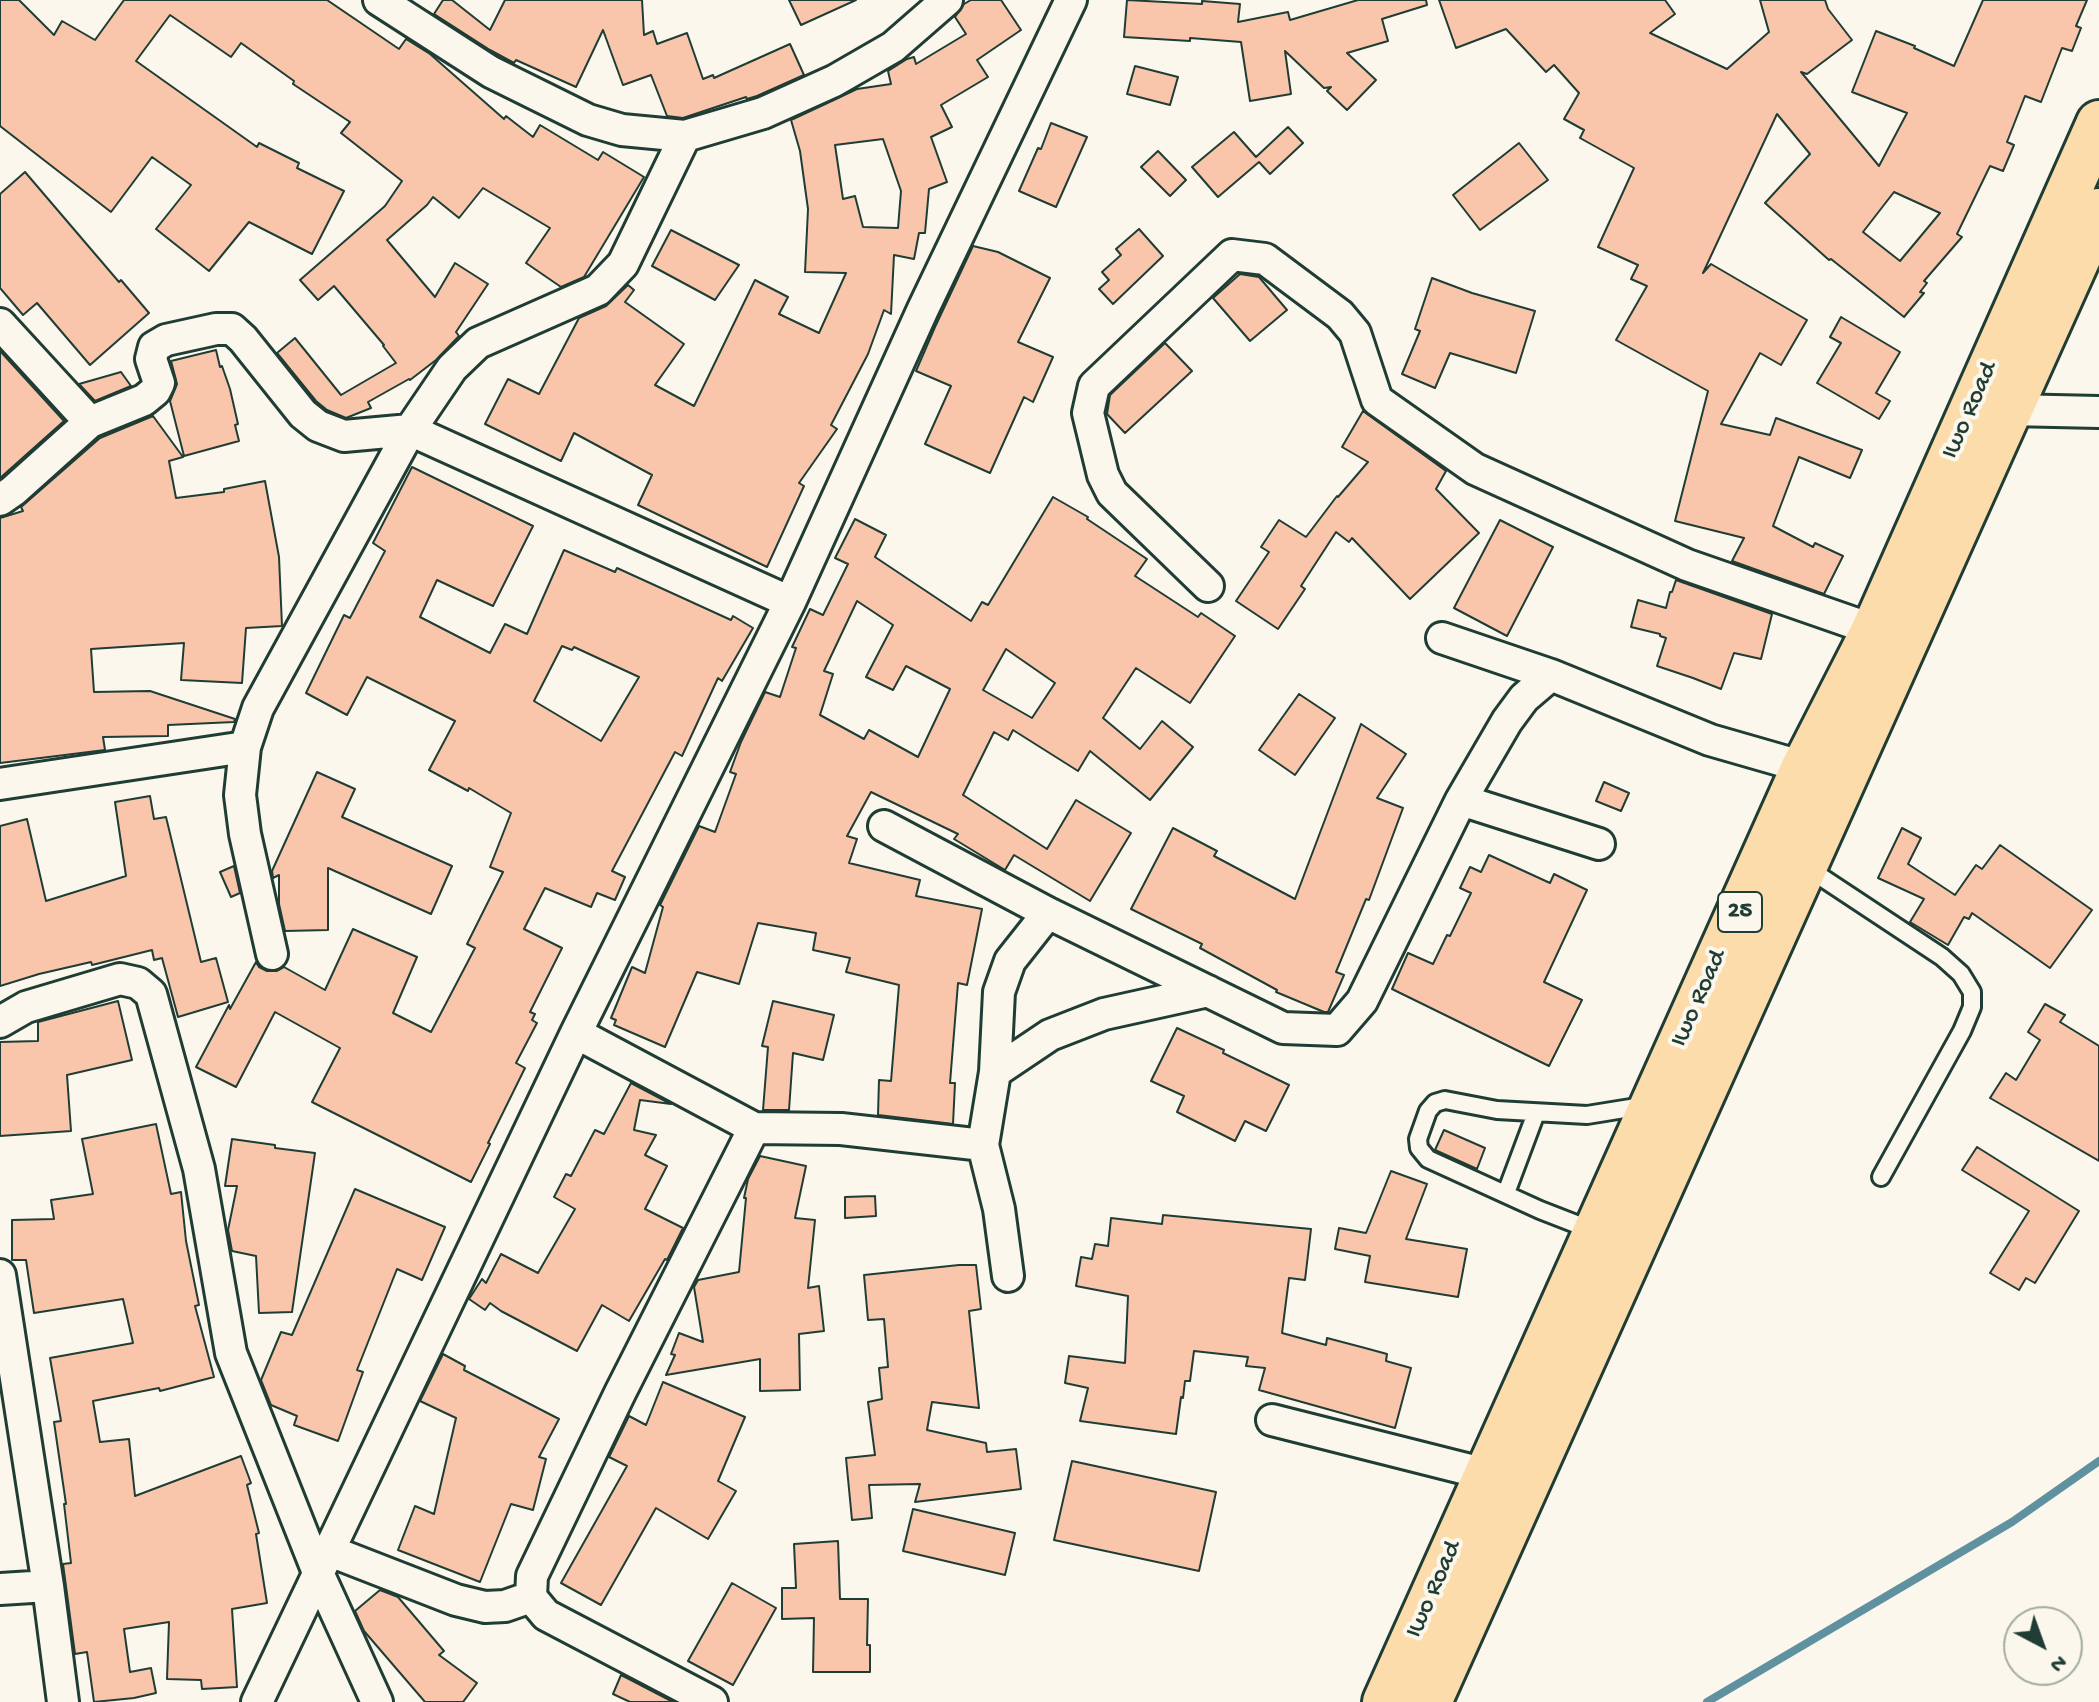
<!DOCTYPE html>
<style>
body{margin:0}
#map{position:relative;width:2099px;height:1702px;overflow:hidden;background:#fbf7ec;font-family:"Gochi Hand",sans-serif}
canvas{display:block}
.north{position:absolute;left:2003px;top:1606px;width:80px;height:80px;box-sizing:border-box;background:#fbf7ec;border:2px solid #a3ada2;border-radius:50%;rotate:139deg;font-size:22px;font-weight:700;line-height:32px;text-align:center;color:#1f3d34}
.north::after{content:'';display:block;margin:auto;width:28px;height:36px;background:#1f3d34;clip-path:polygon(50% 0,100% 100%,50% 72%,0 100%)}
</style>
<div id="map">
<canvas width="2099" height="1702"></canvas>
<div class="north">N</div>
</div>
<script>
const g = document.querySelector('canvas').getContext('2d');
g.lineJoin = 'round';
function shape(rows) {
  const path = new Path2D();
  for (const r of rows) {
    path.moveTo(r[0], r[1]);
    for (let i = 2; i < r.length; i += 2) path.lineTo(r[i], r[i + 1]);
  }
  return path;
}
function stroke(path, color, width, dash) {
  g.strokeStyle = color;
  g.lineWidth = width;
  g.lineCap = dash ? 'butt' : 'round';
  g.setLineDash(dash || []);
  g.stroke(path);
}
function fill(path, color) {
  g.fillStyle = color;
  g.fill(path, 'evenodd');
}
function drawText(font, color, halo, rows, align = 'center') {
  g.font = font + ' "Gochi Hand",sans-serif';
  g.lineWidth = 8;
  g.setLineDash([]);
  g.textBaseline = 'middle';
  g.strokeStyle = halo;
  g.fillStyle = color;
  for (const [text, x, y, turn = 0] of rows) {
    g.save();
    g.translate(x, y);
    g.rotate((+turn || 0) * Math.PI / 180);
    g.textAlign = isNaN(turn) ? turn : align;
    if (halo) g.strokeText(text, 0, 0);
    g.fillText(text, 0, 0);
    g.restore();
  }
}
stroke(shape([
 [1707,1702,2012,1522,2099,1461]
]), '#5f91a1', 8);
const building = shape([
 [0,0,19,0,54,35,62,21,95,40,124,0,327,0,399,49,406,39,430,54,504,119,506,116,533,137,540,125,598,160,603,152,644,177,584,277,561,287,526,263,550,228,483,188,459,218,433,197,427,205,387,240,435,297,455,263,488,284,456,332,459,336,436,360,410,380,409,379,368,402,371,408,346,418,327,410,316,401,277,353,295,338,341,395,396,363,383,346,384,345,334,286,318,300,300,280,385,206,402,181,341,133,350,122,293,84,294,81,241,43,231,57,170,15,136,61,257,147,259,143,299,163,297,168,344,191,312,254,249,222,209,271,156,229,191,185,152,157,111,212,0,126,0,0],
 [443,0,452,0,490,30,505,0,642,0,644,35,653,31,657,44,687,33,703,79,713,75,714,78,790,44,804,75,757,96,747,99,746,97,683,118,667,116,651,75,623,85,603,30,576,87,516,60,514,63,490,50,434,14,443,0],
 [789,0,856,0,801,25,789,0],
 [971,0,1001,0,1021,30,977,60,988,77,941,105,952,127,931,137,947,182,929,189,925,233,919,233,914,259,894,255,891,314,884,310,868,354,831,425,837,429,799,483,804,486,767,567,638,505,652,475,574,433,561,461,485,424,508,379,539,394,579,318,606,306,628,285,634,290,625,302,684,344,655,385,694,406,755,280,788,297,779,314,819,333,846,273,805,272,808,209,800,151,791,120,857,89,891,84,888,71,907,59,914,57,916,64,966,34,955,17,964,4,971,0],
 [883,139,901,191,898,228,863,227,855,196,843,199,835,145,883,139],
 [1127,0,1202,4,1202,1,1240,4,1238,22,1288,12,1290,20,1358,0,1426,0,1427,5,1382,19,1388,41,1347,53,1376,80,1347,110,1327,91,1331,87,1324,88,1285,51,1291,94,1250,101,1241,42,1190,38,1190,41,1124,37,1127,0],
 [1439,0,1665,0,1675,14,1650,33,1727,69,1769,32,1760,0,1825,0,1828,9,1852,40,1807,74,1801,72,1879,166,1907,113,1852,92,1876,31,1915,46,1914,48,1954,66,1983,0,2087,0,2076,26,2081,28,2072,51,2062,48,2041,102,2025,96,2007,142,2014,145,2003,171,1990,166,1957,234,1962,237,1924,281,1927,283,1920,292,1924,293,1904,317,1831,259,1829,260,1765,203,1810,154,1777,114,1703,273,1711,264,1807,320,1781,365,1760,353,1721,424,1770,435,1776,418,1862,450,1850,478,1799,457,1773,526,1813,547,1815,543,1843,556,1824,594,1732,561,1744,538,1675,521,1708,391,1616,340,1647,286,1631,279,1638,265,1598,247,1634,168,1580,138,1584,130,1564,119,1579,93,1554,65,1546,72,1506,29,1456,48,1439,0],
 [1894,192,1940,213,1900,261,1863,232,1894,192],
 [1135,66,1178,77,1170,105,1127,94,1135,66],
 [1051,123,1087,137,1056,207,1019,191,1038,148,1041,149,1051,123],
 [1288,127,1303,143,1270,174,1259,162,1218,197,1192,167,1234,132,1256,157,1288,127],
 [1519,143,1548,180,1480,230,1453,195,1519,143],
 [1158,151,1186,180,1170,196,1141,167,1158,151],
 [25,172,119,282,121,280,149,313,90,365,37,303,23,315,0,288,0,194,25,172],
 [1139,229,1163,256,1113,304,1099,289,1109,280,1102,272,1121,255,1116,249,1139,229],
 [671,230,739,265,715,300,652,266,671,230],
 [973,246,998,252,1050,278,1018,342,1053,357,1033,402,1024,397,990,473,925,444,951,386,916,371,935,327,973,246],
 [1240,274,1259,277,1287,310,1250,341,1213,298,1240,274],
 [1432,278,1472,293,1535,311,1516,373,1450,353,1435,388,1402,374,1420,331,1415,329,1432,278],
 [1841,317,1900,352,1876,393,1890,401,1879,419,1817,383,1841,343,1830,337,1841,317],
 [1165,343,1192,371,1125,433,1107,414,1110,395,1165,343],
 [216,350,220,367,222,366,230,389,238,424,235,425,239,441,184,456,170,401,177,384,171,361,216,350],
 [0,351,64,421,0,478,0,351],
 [121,372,131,386,95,401,79,384,121,372],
 [1363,411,1446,471,1436,489,1479,533,1410,599,1352,538,1349,542,1336,532,1301,586,1305,589,1278,629,1236,601,1269,552,1261,547,1279,520,1306,537,1337,496,1338,497,1368,462,1342,447,1363,411],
 [153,416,183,457,169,461,176,498,224,492,224,489,265,481,279,557,282,626,246,628,242,683,181,680,184,643,91,649,94,692,150,691,235,719,234,722,168,725,168,736,103,737,105,750,0,763,0,518,23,511,21,507,100,438,153,416],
 [412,467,533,526,493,606,437,580,420,617,490,653,505,624,527,634,564,550,615,572,617,568,731,620,733,616,753,628,722,681,718,678,682,756,675,752,612,871,625,877,615,900,597,893,591,907,545,888,524,929,562,948,530,1012,535,1014,532,1020,537,1023,516,1063,525,1068,488,1143,490,1144,471,1182,312,1102,340,1048,275,1012,236,1087,196,1067,229,1005,230,1009,256,962,259,967,267,971,277,971,284,967,325,990,353,929,417,957,393,1013,431,1032,475,948,467,944,503,872,490,867,511,813,469,788,468,791,429,770,455,721,367,677,347,715,306,693,344,615,350,618,385,551,373,543,412,467],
 [562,646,572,650,574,647,639,677,601,741,534,701,562,646],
 [1053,497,1088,517,1087,519,1147,559,1135,576,1198,617,1201,613,1235,636,1190,703,1136,668,1103,718,1140,749,1162,721,1193,747,1150,800,1090,751,1078,771,1013,730,1008,740,994,732,963,795,1047,849,1076,800,1131,833,1090,901,1014,855,1005,870,954,839,958,834,871,792,847,836,857,839,849,863,920,880,916,896,982,909,967,985,958,983,950,1083,955,1083,953,1124,878,1115,879,1080,891,1081,899,985,846,972,850,958,813,950,816,933,758,923,739,984,697,972,665,1047,614,1025,616,1020,611,1018,632,967,645,973,663,907,660,905,699,826,715,832,736,774,730,772,741,742,765,692,780,697,796,648,792,647,810,609,823,615,848,564,835,558,855,519,886,535,875,557,971,621,982,602,988,605,1053,497],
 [857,601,893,625,866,677,893,690,906,666,950,689,918,757,869,730,864,739,820,715,833,674,824,671,857,601],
 [1006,649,1055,683,1032,718,983,690,1006,649],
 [1500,520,1553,547,1507,636,1454,608,1500,520],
 [1676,580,1772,614,1761,659,1734,653,1721,689,1693,678,1657,666,1666,638,1660,636,1660,634,1631,627,1638,600,1666,608,1670,592,1672,592,1676,580],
 [1299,694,1335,718,1295,775,1259,750,1299,694],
 [1361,724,1406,754,1377,798,1403,808,1369,900,1366,899,1336,972,1344,975,1328,1012,1324,1012,1276,992,1277,990,1200,948,1202,944,1131,909,1173,828,1217,851,1214,856,1295,899,1361,724],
 [317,772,355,789,342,817,452,866,431,914,328,868,328,930,285,931,279,904,279,875,273,878,272,871,317,772],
 [1604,782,1629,793,1621,811,1596,801,1604,782],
 [150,796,154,819,166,817,201,962,216,958,228,1002,178,1017,162,958,154,960,152,950,92,965,91,962,39,974,0,986,0,826,27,819,46,901,126,876,115,802,150,796],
 [1902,828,1921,838,1908,864,1955,895,1976,865,1982,869,2000,845,2092,910,2050,968,1972,913,1969,919,1964,917,1948,945,1910,922,1924,899,1878,878,1902,828],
 [1489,855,1550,883,1554,874,1587,890,1544,982,1582,1000,1549,1066,1392,989,1408,953,1433,964,1447,935,1450,936,1471,893,1460,888,1470,867,1481,872,1489,855],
 [234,866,240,893,231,897,220,872,234,866],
 [118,1001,132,1060,67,1075,71,1131,0,1136,0,1042,38,1041,38,1022,118,1001],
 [773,1001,834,1015,823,1060,793,1053,789,1110,763,1110,768,1047,762,1046,773,1001],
 [2045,1004,2065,1015,2060,1022,2099,1046,2099,1161,1990,1098,2006,1073,2016,1080,2040,1040,2028,1032,2045,1004],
 [1177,1028,1224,1050,1223,1053,1289,1085,1266,1131,1245,1121,1235,1141,1177,1112,1184,1096,1151,1081,1177,1028],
 [631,1083,671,1104,640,1100,634,1130,656,1135,645,1155,667,1166,645,1209,683,1228,667,1260,665,1259,629,1321,602,1305,577,1351,501,1311,490,1303,485,1310,469,1299,482,1279,486,1283,501,1254,538,1273,575,1209,554,1197,566,1174,571,1176,595,1130,604,1134,631,1083],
 [156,1124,171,1194,181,1192,186,1241,199,1305,195,1306,214,1377,160,1391,159,1388,93,1401,100,1442,129,1439,135,1496,241,1456,251,1483,247,1485,259,1533,256,1534,267,1603,232,1609,237,1687,202,1689,201,1680,167,1679,169,1622,124,1629,130,1672,151,1668,156,1693,134,1698,94,1702,87,1652,75,1654,63,1564,71,1563,64,1504,66,1504,54,1422,61,1421,50,1358,133,1343,123,1299,34,1313,26,1260,12,1260,12,1220,54,1219,51,1200,93,1194,82,1139,156,1124],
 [1444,1130,1485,1148,1477,1169,1435,1150,1444,1130],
 [232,1139,275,1145,275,1148,315,1153,292,1312,259,1313,256,1256,232,1251,228,1230,237,1186,225,1186,232,1139],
 [1977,1147,2079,1211,2035,1283,2026,1278,2019,1290,1990,1273,2029,1211,1962,1170,1977,1147],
 [760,1156,806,1166,795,1218,815,1220,808,1288,819,1286,824,1331,799,1334,800,1390,760,1391,760,1359,666,1375,675,1355,671,1354,679,1333,703,1342,694,1287,698,1280,739,1272,746,1198,744,1198,748,1179,760,1156],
 [1391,1171,1427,1184,1406,1239,1467,1249,1458,1297,1365,1282,1370,1256,1335,1249,1339,1228,1366,1233,1391,1171],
 [355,1189,445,1227,422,1280,397,1269,357,1370,363,1372,338,1441,294,1425,297,1416,271,1405,261,1380,281,1332,292,1335,355,1189],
 [875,1196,876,1216,845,1218,845,1197,875,1196],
 [1163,1215,1311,1229,1305,1280,1289,1278,1282,1333,1326,1345,1327,1338,1365,1348,1387,1354,1386,1361,1411,1368,1395,1428,1259,1390,1265,1368,1246,1366,1248,1357,1194,1351,1190,1381,1185,1381,1183,1398,1181,1397,1176,1434,1080,1421,1088,1388,1065,1383,1069,1356,1125,1363,1128,1296,1076,1286,1081,1257,1092,1259,1095,1244,1108,1246,1111,1218,1162,1224,1163,1215],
 [959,1265,976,1265,981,1309,969,1311,979,1408,932,1402,927,1430,986,1443,987,1452,1016,1449,1021,1489,915,1502,920,1484,869,1485,872,1518,852,1520,846,1458,875,1455,868,1402,882,1399,879,1368,888,1367,884,1319,868,1320,864,1275,959,1265],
 [443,1354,465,1366,464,1370,559,1419,539,1457,546,1459,533,1510,511,1504,480,1582,398,1550,415,1506,434,1514,456,1418,420,1401,443,1354],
 [663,1382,745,1417,718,1481,736,1491,708,1539,656,1508,601,1605,561,1583,627,1466,609,1457,629,1416,646,1425,663,1382],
 [1072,1461,1216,1492,1199,1571,1054,1540,1072,1461],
 [913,1509,1015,1533,1005,1575,903,1551,913,1509],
 [838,1541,840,1599,868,1599,867,1645,870,1645,870,1672,813,1672,814,1618,782,1619,782,1588,796,1588,794,1544,838,1541],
 [732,1583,776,1608,733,1685,688,1661,732,1583],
 [380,1590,398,1597,444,1651,439,1655,477,1683,463,1702,425,1702,364,1631,355,1611,380,1590],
 [621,1675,627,1678,673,1702,630,1702,613,1694,621,1675]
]);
fill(building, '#fac6ab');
stroke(building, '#1f3d34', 2);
const service = shape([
 [1806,867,1942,957,1961,974,1972,992,1972,1007,1962,1031,1881,1177],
 [1506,1193,1536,1113],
 [1594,1231,1540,1210,1428,1159,1419,1148,1418,1139,1428,1111,1435,1103,1445,1100,1497,1110,1587,1115,1649,1105]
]);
const minor = shape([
 [379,0,491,72,588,120,622,130,685,136,763,113,834,81,893,47,947,0],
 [0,324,90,422],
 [2010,410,2099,412],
 [0,500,13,491,90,422,144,400,155,391,159,383,151,359,154,347,166,340,216,329,232,329,243,339,303,414,318,426,344,436,410,430,790,602],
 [1208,586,1112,493,1103,475,1088,413,1094,386,1232,255,1265,259,1340,315,1355,333,1377,400,1475,469,1687,565,1874,630],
 [1442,638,1551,675,1710,740,1804,767],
 [0,784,245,747],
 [1461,800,1599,844],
 [884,826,1048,913,1283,1028,1337,1030,1362,1001,1461,800,1507,721,1524,698,1551,675],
 [272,954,245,834,240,795,245,747,258,708,410,430,452,368,478,343,598,290,623,264,685,136],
 [0,1022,26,1007,120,979,138,983,151,994,199,1169,231,1353,319,1575,377,1702],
 [576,1033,754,1128,841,1129,983,1145],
 [995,1072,1050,1035,1104,1014,1208,991],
 [0,1275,48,1586,63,1702],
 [1008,1276,999,1209,983,1145,995,1072,999,992,1010,961,1048,913],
 [1272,1420,1486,1474],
 [330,1551,456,1600,485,1607,505,1606,531,1597],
 [0,1589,48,1586],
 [257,1702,576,1033,790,602,923,309,1071,0],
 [712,1702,546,1615,531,1597,532,1576,620,1393,754,1128]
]);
const primary = shape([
 [1385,1702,1804,767,1874,630,2099,123],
 [1429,1702,2099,211]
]);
stroke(service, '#1f3d34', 22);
stroke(minor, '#1f3d34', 36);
stroke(primary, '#1f3d34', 50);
stroke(service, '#fbf7ec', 16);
stroke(minor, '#fbf7ec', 30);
stroke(primary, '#fddcac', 44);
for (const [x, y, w] of [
 [1740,912,44]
]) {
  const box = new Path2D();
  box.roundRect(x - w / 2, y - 20, w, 40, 6);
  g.fillStyle = '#fbf7ec';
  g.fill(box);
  stroke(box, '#1f3d34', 2);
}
drawText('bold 24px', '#1f3d34', null, [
 ["25",1740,912]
]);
drawText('26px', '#1f3d34', '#fbf7ec', [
 ["Iwo Road",1971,411,-66],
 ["Iwo Road",1700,999,-66],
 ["Iwo Road",1435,1590,-66]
]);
</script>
